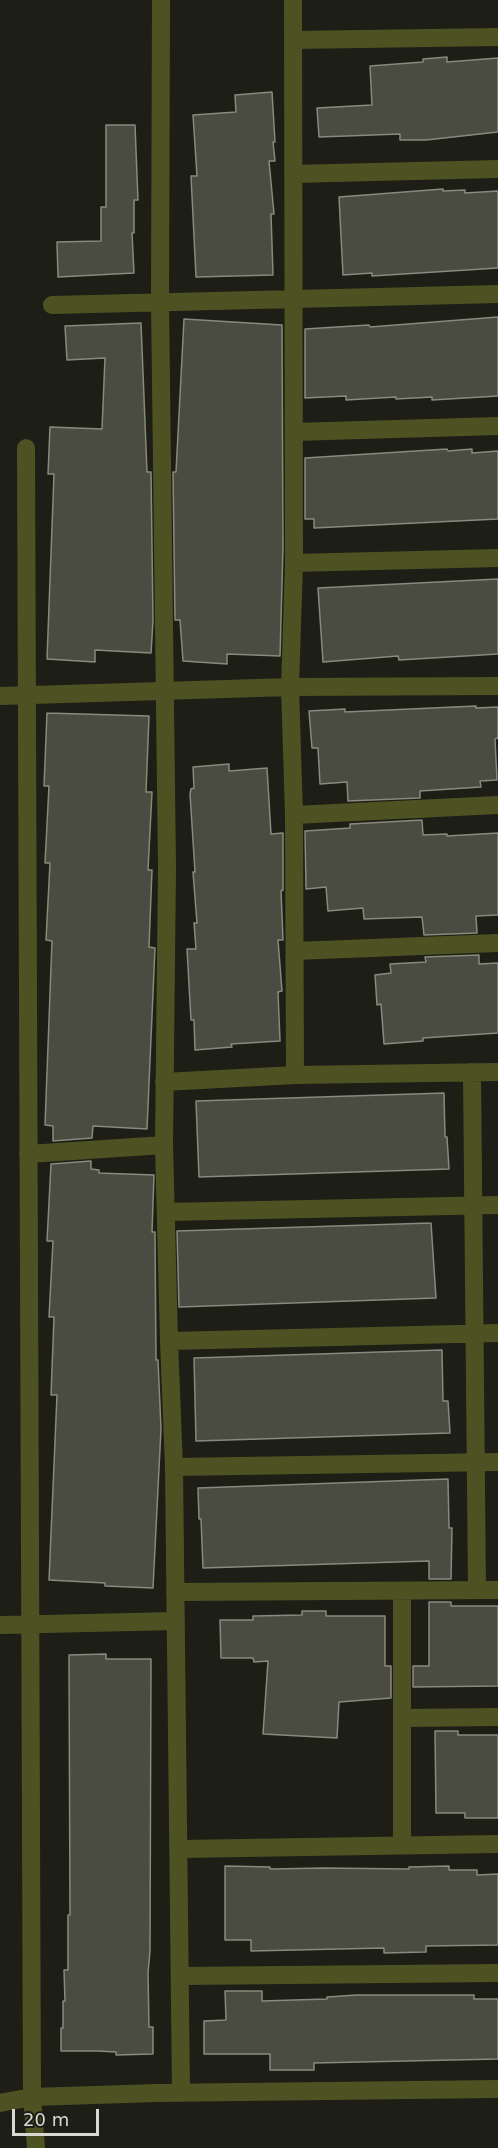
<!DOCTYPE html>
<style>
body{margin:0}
#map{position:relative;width:498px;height:2148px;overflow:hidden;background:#1d1e15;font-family:"DejaVu Sans",sans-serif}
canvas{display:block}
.scale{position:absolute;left:12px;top:2109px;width:87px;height:27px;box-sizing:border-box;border:3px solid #d8d9d3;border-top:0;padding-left:8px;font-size:18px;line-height:21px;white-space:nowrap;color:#d8d9d3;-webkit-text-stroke:4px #1d1e15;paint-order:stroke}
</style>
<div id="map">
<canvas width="498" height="2148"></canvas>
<div class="scale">20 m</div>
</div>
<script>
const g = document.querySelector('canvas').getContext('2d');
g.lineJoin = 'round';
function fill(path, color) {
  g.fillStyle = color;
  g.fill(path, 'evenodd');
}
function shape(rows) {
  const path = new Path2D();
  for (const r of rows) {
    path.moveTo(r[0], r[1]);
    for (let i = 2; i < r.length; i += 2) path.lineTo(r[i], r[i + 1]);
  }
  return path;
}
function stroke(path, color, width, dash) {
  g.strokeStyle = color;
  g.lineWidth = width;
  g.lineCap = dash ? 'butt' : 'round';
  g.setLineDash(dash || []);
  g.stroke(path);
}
const building = shape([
 [447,57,447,62,498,58,498,132,426,140,400,140,400,134,319,137,317,108,372,105,370,66,423,62,423,59,447,57],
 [272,92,275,142,273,142,275,161,269,161,274,214,271,214,273,275,196,277,191,176,197,176,193,115,236,112,235,95,272,92],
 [106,125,135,125,138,200,134,200,134,233,132,233,134,273,58,277,57,242,101,241,101,207,106,207,106,125],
 [443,189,443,191,465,190,465,193,498,191,498,268,372,276,372,273,343,275,339,197,443,189],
 [498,317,498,396,432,400,432,397,396,399,396,397,346,400,346,396,305,398,305,329,369,325,370,327,498,317],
 [184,319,282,325,283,548,280,656,227,654,227,664,183,661,180,620,175,620,173,472,176,472,184,319],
 [141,323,147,472,151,472,153,621,151,653,95,650,95,662,47,659,54,474,48,474,50,427,102,429,105,358,67,360,65,326,141,323],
 [447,449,448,451,472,449,472,453,498,451,498,519,314,528,314,519,305,519,305,458,447,449],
 [498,579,498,654,399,660,398,656,323,662,318,588,498,579],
 [476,706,476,708,498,707,498,738,495,739,497,780,480,781,481,787,420,791,420,798,348,801,347,782,320,784,318,748,312,748,309,711,345,709,345,712,476,706],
 [47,713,149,716,146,792,152,792,148,870,152,870,149,947,155,948,147,1129,93,1126,92,1138,53,1141,53,1126,45,1125,52,941,46,940,50,863,45,863,49,786,44,786,47,713],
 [229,764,229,771,267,768,271,834,283,833,283,890,281,891,283,940,278,940,282,991,278,992,280,1041,231,1044,232,1047,195,1050,194,1020,191,1020,187,949,196,949,194,923,197,923,193,872,195,872,190,794,191,789,194,788,193,767,229,764],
 [422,820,423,835,447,834,447,836,498,833,498,915,476,916,477,933,424,935,422,917,364,919,363,908,328,911,326,887,306,889,305,831,350,828,350,824,422,820],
 [479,955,479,964,498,963,498,1033,423,1038,423,1041,384,1044,381,1004,377,1005,375,975,391,973,390,964,426,962,425,957,479,955],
 [444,1093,445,1137,447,1137,449,1169,199,1177,196,1101,444,1093],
 [91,1161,91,1169,99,1170,99,1173,154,1175,152,1232,155,1232,156,1360,158,1360,161,1429,153,1588,105,1586,105,1583,49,1580,57,1395,51,1395,54,1317,49,1317,53,1241,47,1241,51,1164,91,1161],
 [431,1223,436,1298,179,1307,177,1231,431,1223],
 [442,1350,443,1401,448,1401,450,1433,196,1441,194,1358,442,1350],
 [448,1479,449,1528,452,1528,451,1579,429,1579,429,1561,203,1568,201,1519,199,1519,198,1488,448,1479],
 [429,1602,451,1602,451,1606,498,1606,498,1686,413,1687,413,1666,429,1666,429,1602],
 [302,1611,326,1611,326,1616,385,1616,385,1666,391,1666,391,1698,339,1702,337,1738,263,1734,268,1661,254,1662,253,1658,221,1658,220,1620,253,1620,253,1616,302,1615,302,1611],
 [106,1654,106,1659,151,1659,150,1951,148,1973,149,2027,153,2027,153,2054,116,2055,116,2052,98,2051,61,2051,61,2028,63,2028,63,2001,65,2001,64,1970,68,1970,68,1915,70,1915,69,1655,106,1654],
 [435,1731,458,1731,458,1735,498,1735,498,1818,465,1818,465,1813,436,1813,435,1731],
 [225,1866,270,1867,270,1869,324,1868,409,1869,409,1867,449,1866,449,1870,477,1870,477,1875,498,1874,498,1945,426,1946,426,1952,384,1953,384,1948,251,1951,251,1940,225,1940,225,1866],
 [225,1991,262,1991,262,2001,327,1999,327,1997,356,1995,474,1995,474,1999,498,1999,498,2059,314,2063,314,2070,270,2070,270,2054,204,2054,204,2021,226,2020,225,1991]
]);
fill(building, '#4a4c41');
stroke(building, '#888a7e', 1.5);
stroke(shape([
 [161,0,160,302,167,867,164,1145,169,1341,174,1467,181,2093],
 [293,0,294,563,290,687,294,815,295,1075],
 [293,40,498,37],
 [293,174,498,169],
 [52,305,498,294],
 [294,432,498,426],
 [26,448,32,2097,36,2148],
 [294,563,498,558],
 [0,696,290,687,498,686],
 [294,815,498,805],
 [295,951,498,943],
 [472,1072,477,1590],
 [164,1082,295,1075,498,1072],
 [28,1154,164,1145],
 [166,1212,498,1205],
 [169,1341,498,1333],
 [174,1467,498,1462],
 [402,1591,402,1845],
 [175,1592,498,1590],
 [0,1625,176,1621],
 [402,1718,498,1717],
 [179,1849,498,1844],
 [180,1976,498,1973],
 [0,2103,32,2097,157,2093,498,2089]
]), '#4e5223', 18);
</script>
